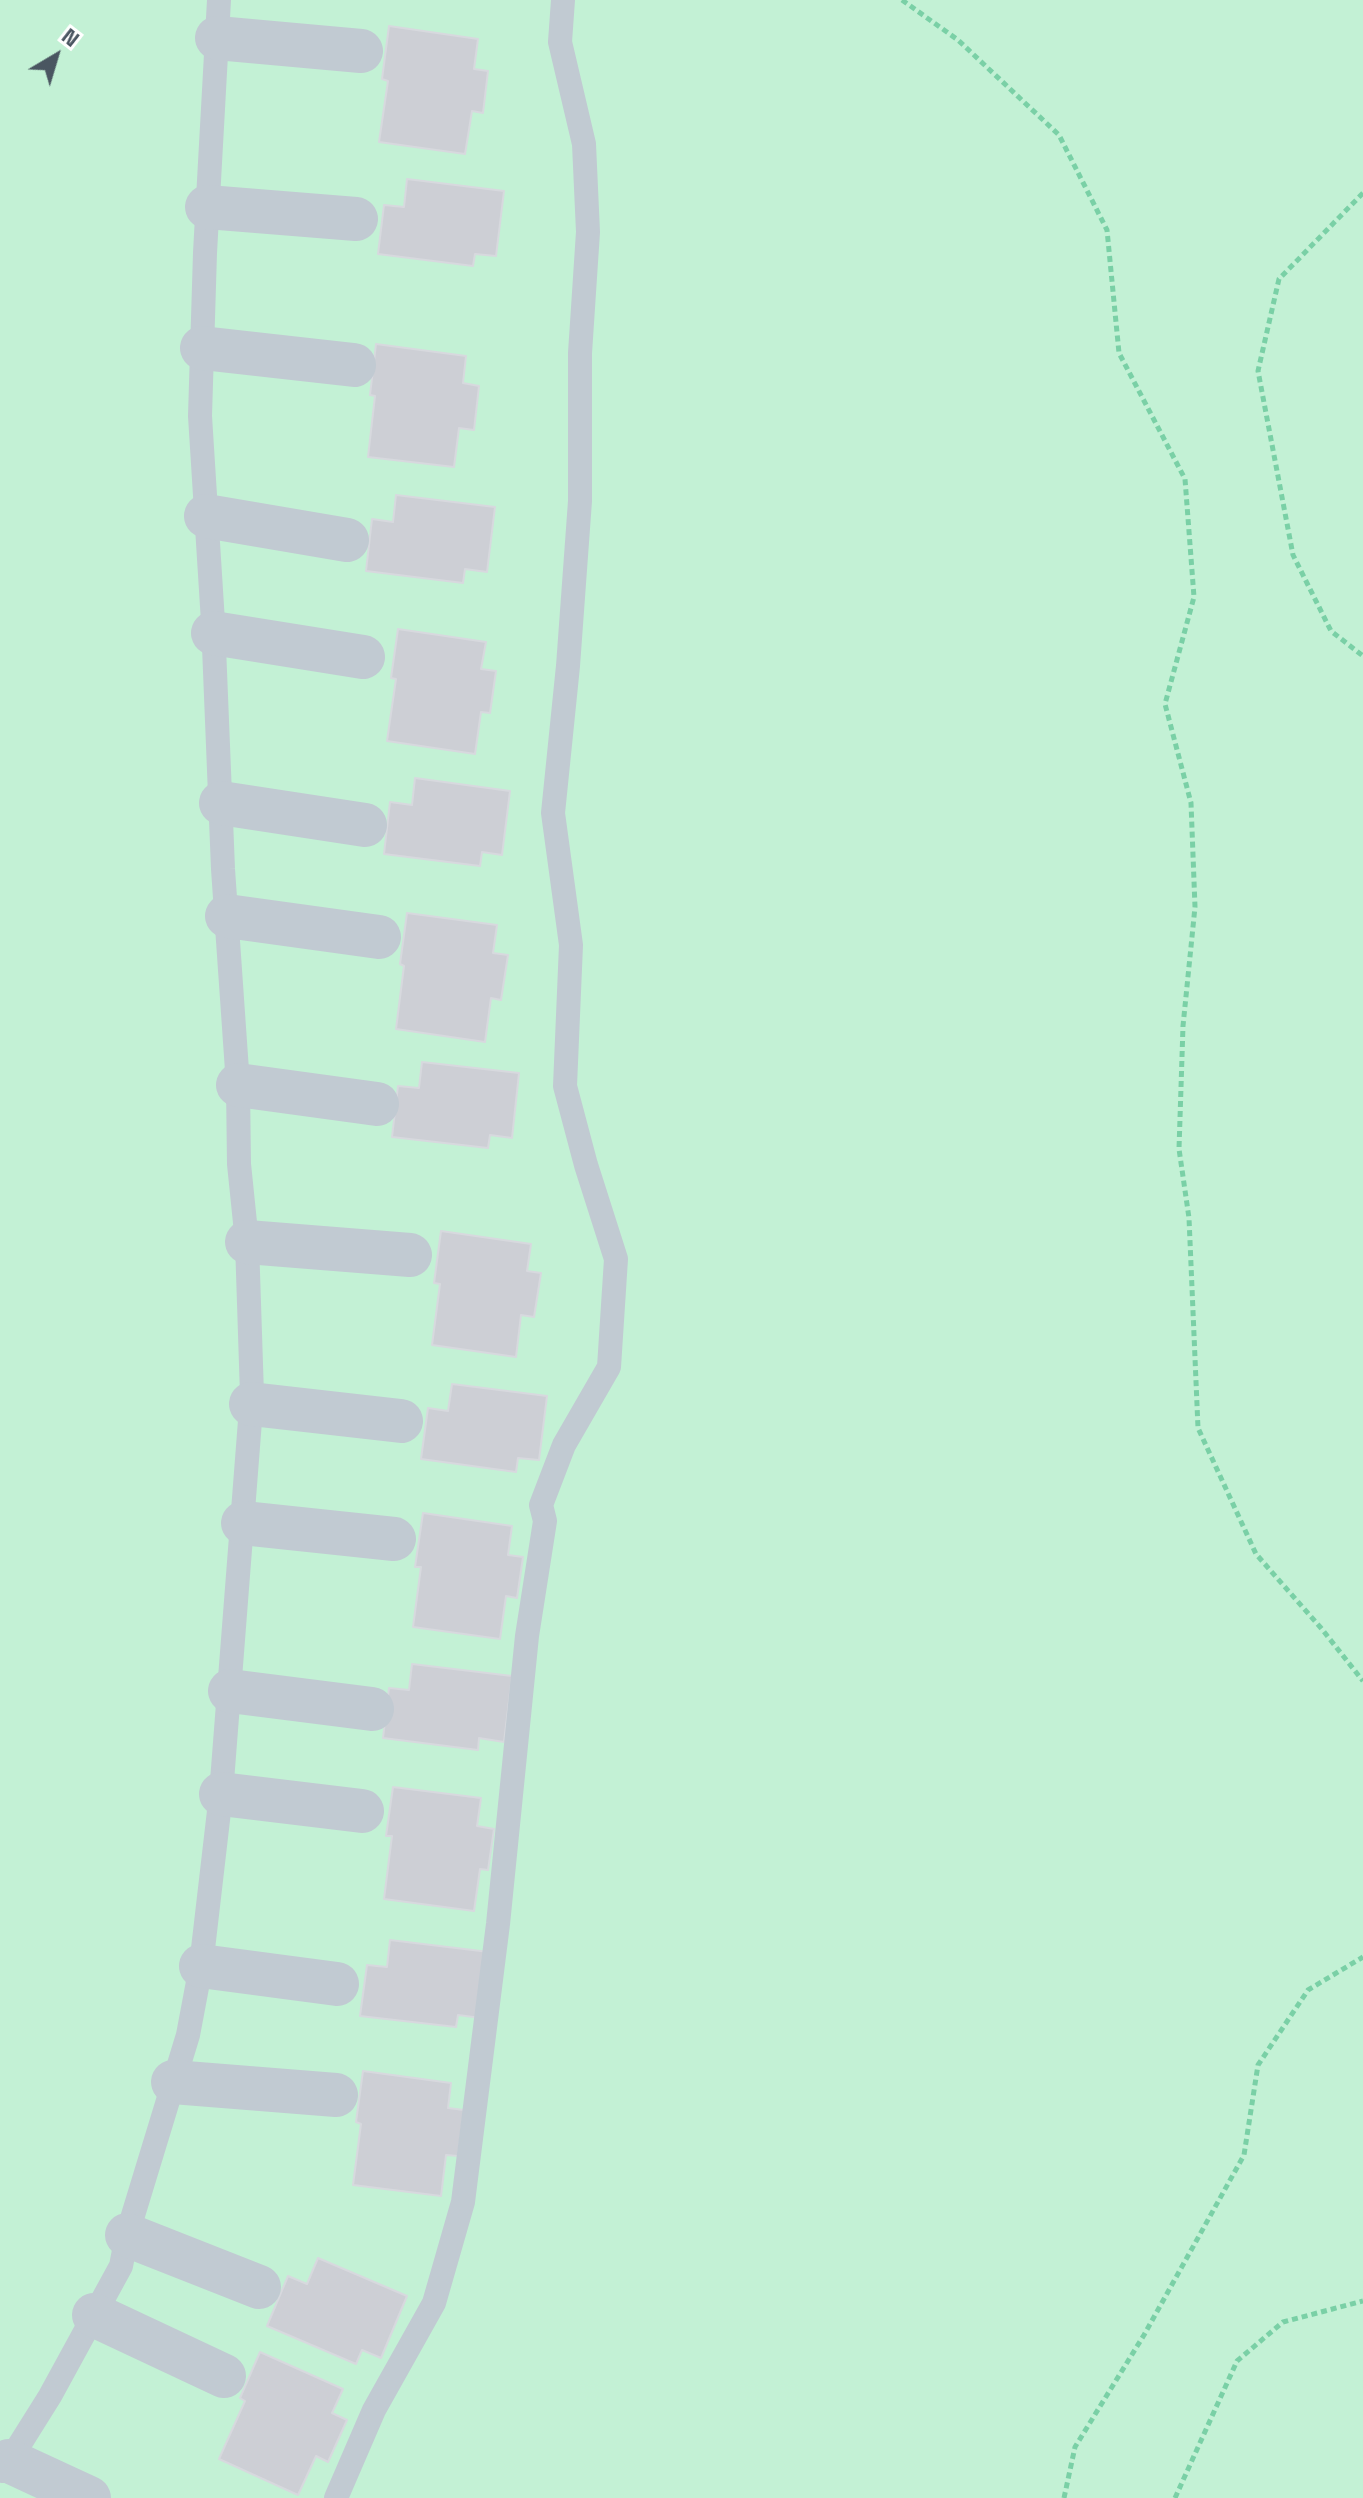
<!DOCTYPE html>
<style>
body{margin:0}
#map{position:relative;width:1363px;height:2498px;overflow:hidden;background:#f5f3f3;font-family:"Space Grotesk",sans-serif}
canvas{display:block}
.north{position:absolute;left:16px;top:16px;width:80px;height:80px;-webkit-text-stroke:6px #fff;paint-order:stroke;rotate:38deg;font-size:22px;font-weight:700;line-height:32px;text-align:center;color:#4a5661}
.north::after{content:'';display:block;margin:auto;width:28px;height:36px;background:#4a5661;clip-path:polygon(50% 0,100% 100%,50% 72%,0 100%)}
</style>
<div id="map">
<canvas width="1363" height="2498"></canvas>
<div class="north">N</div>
</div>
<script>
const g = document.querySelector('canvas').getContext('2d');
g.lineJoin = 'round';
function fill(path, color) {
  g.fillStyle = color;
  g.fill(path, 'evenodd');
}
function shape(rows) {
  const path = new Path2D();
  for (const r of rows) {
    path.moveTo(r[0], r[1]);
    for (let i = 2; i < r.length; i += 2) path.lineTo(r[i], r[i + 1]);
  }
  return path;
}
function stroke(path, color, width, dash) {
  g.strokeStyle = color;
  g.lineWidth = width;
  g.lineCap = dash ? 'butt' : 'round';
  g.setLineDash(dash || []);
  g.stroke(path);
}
fill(shape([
 [0,0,1363,0,1363,2498,0,2498]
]), '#c3f1d5');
const building = shape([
 [389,26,478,39,474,69,488,71,483,113,472,111,465,154,379,142,388,81,382,79,389,26],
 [407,179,504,191,496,256,475,254,473,266,378,254,384,205,404,207,407,179],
 [376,344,466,356,463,383,479,386,474,430,459,428,454,467,368,457,375,396,370,395,376,344],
 [396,495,495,507,487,572,465,569,463,583,366,571,372,519,393,522,396,495],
 [398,629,486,642,481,669,496,671,490,713,481,712,475,754,387,741,396,679,391,678,398,629],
 [415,778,510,791,502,855,482,852,480,866,384,854,390,802,412,805,415,778],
 [407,913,497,925,493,953,508,955,501,1000,491,998,485,1042,396,1029,404,966,400,964,407,913],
 [422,1062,519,1073,512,1138,490,1135,488,1148,392,1137,398,1086,419,1088,422,1062],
 [441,1231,531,1244,527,1271,541,1273,534,1317,521,1315,516,1357,432,1345,440,1284,434,1283,441,1231],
 [452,1384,547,1396,539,1460,518,1458,516,1472,421,1459,428,1408,448,1411,452,1384],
 [423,1513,512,1526,508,1555,523,1557,517,1598,506,1596,500,1639,413,1627,421,1567,415,1567,423,1513],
 [412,1664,512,1676,504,1742,479,1738,478,1750,383,1738,389,1688,409,1690,412,1664],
 [393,1787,481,1798,477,1826,494,1829,488,1870,480,1869,474,1911,384,1899,392,1836,386,1836,393,1787],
 [390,1940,489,1952,481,2018,458,2015,456,2027,360,2016,367,1965,387,1967,390,1940],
 [363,2071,451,2083,448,2108,464,2110,458,2156,446,2155,441,2196,353,2185,361,2124,356,2122,363,2071],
 [318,2258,407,2296,381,2358,362,2350,356,2364,267,2326,288,2276,307,2284,318,2258],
 [260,2352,343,2389,332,2413,347,2420,328,2462,316,2456,298,2495,219,2459,245,2401,240,2398,260,2352]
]);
fill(building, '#cdcfd5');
stroke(building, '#d7d9de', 2);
stroke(shape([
 [902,0,958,40,1059,135,1107,230,1119,353,1185,479,1194,597,1165,704,1191,803,1195,907,1183,1026,1179,1149,1189,1218,1198,1428,1256,1554,1321,1628,1363,1681],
 [1363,193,1279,279,1258,371,1293,555,1331,631,1363,656],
 [1064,2498,1075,2447,1144,2335,1244,2155,1258,2065,1308,1990,1363,1957],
 [1175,2498,1237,2361,1283,2322,1363,2301]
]), '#7ad0a6', 5, [6, 4]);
stroke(shape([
 [3,2471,50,2396,121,2266,127,2235,188,2035,201,1966,221,1794,252,1395,247,1242,239,1164,238,1085,223,869,213,622,200,416,205,253,219,0],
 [336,2498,374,2410,434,2303,463,2202,498,1924,527,1636,545,1521,541,1505,564,1445,609,1367,616,1259,586,1165,565,1086,571,945,553,813,568,666,580,501,580,353,588,232,584,144,560,42,563,0]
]), '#c1cad2', 24);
stroke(shape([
 [217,38,361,51],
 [207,207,356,219],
 [202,348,354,365],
 [206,516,347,540],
 [213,633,363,657],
 [221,803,365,825],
 [227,916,379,937],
 [238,1085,377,1104],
 [247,1242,410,1255],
 [251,1404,401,1421],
 [243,1523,394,1539],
 [230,1691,372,1709],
 [221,1794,362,1811],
 [201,1966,337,1984],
 [173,2082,336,2095],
 [127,2235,259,2287],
 [94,2315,224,2376],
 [9,2461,89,2498]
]), '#c1cad2', 44);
</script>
